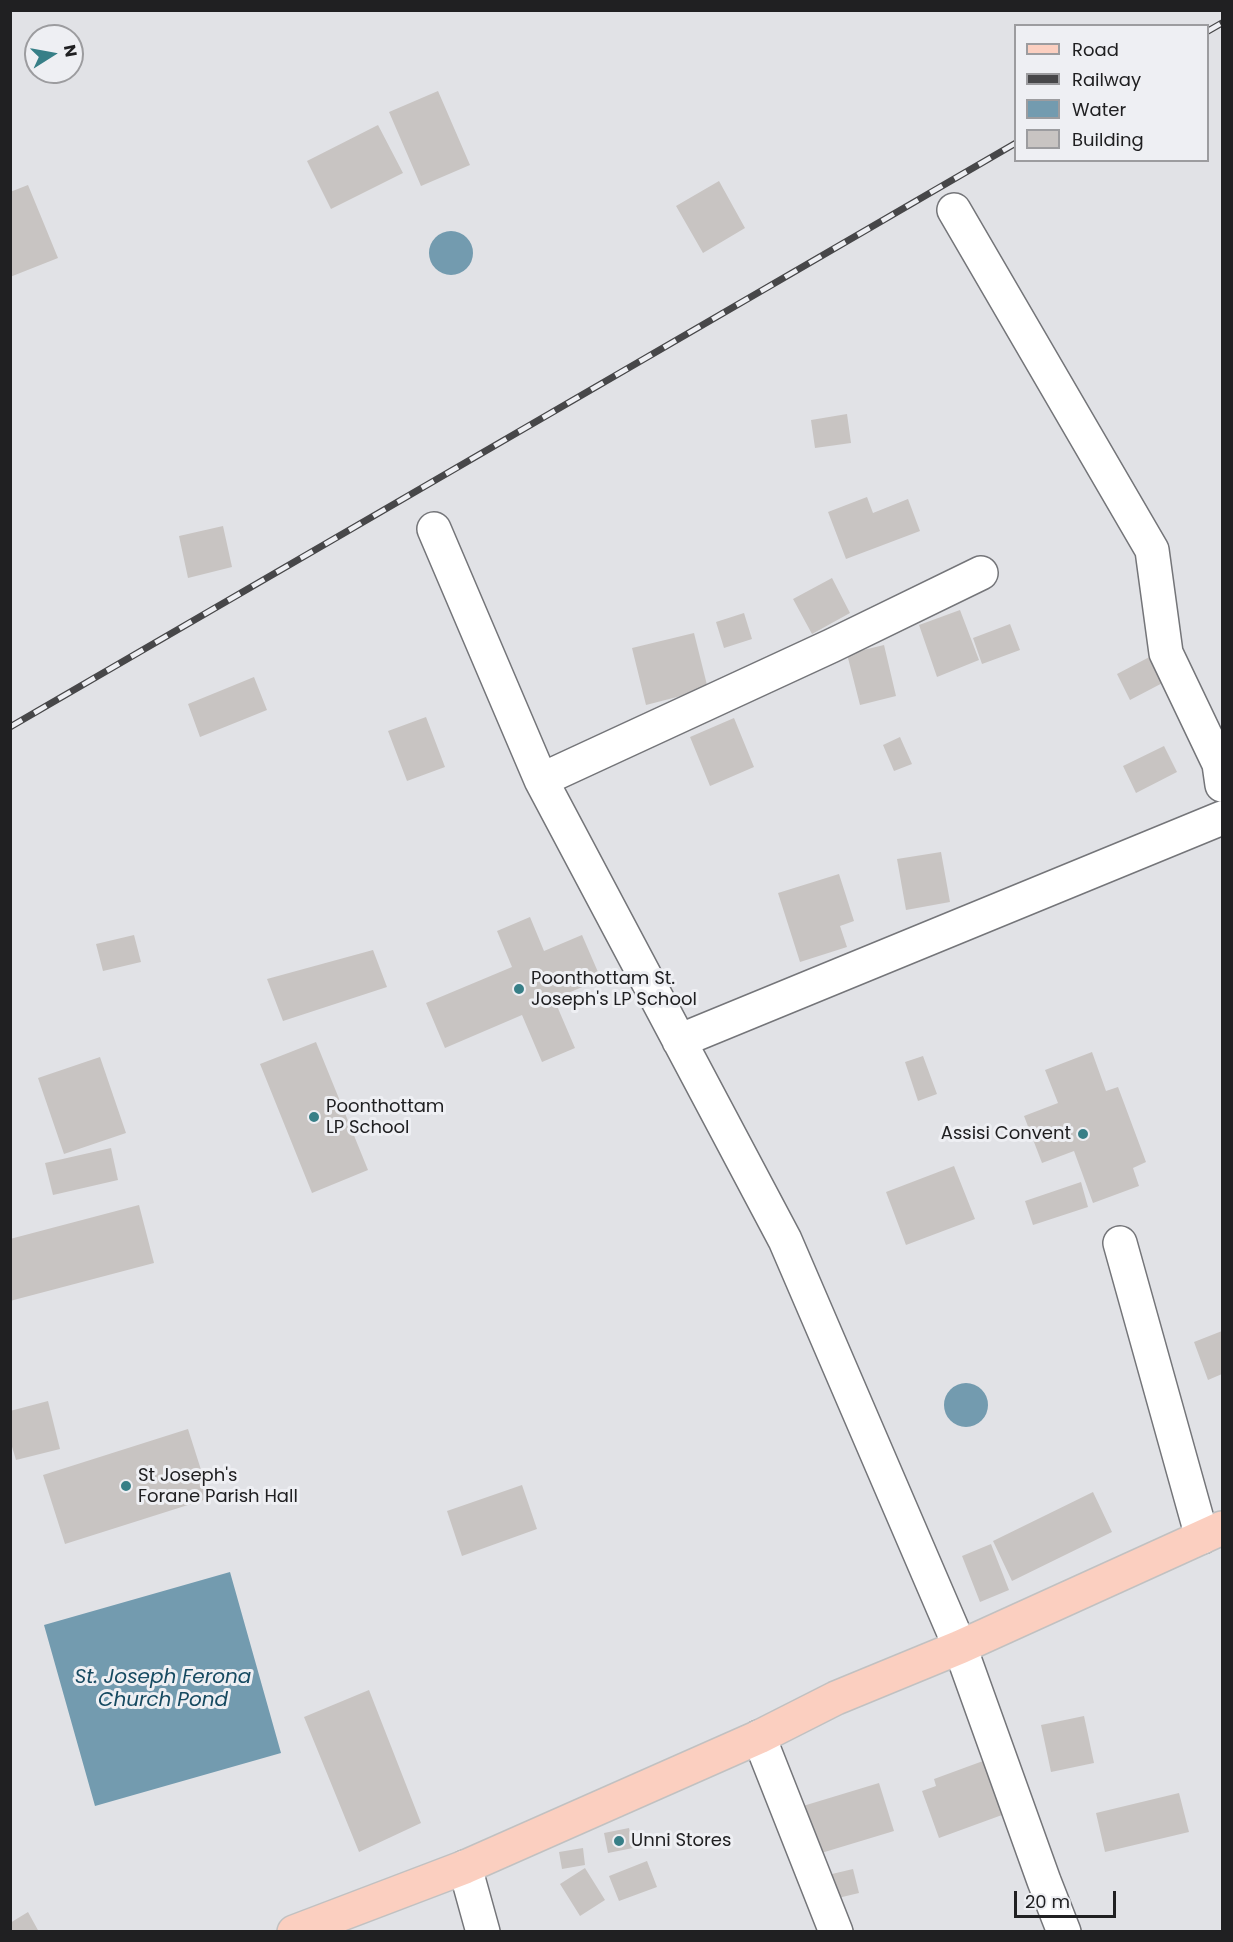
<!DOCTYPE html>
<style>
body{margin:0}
#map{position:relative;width:1233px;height:1942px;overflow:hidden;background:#e1e2e6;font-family:Poppins,sans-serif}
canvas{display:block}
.frame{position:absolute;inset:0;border:12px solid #202022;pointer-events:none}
.legend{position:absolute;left:1014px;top:24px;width:195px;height:138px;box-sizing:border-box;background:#eeeff3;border:2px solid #9c9c9f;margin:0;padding:8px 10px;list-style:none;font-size:18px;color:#202022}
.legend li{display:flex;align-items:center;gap:12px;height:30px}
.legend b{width:30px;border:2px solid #9c9c9f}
.north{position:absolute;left:24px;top:24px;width:60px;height:60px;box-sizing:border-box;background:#eeeff3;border:2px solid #9c9c9f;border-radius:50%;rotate:79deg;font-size:16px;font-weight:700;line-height:24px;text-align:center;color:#202022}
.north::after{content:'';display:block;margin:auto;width:21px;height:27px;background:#377f87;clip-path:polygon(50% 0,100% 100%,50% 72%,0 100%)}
.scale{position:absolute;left:1014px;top:1891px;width:102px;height:27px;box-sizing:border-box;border:3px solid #202022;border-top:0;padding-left:8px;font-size:18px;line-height:21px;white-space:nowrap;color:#202022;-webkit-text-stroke:4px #eeeff3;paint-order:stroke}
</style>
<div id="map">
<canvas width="1233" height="1942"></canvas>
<div class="frame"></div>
<ul class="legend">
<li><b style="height:8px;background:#fbcfc0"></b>Road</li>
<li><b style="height:8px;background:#474749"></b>Railway</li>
<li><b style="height:16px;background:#739baf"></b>Water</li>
<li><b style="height:16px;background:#c8c4c2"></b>Building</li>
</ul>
<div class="north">N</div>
<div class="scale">20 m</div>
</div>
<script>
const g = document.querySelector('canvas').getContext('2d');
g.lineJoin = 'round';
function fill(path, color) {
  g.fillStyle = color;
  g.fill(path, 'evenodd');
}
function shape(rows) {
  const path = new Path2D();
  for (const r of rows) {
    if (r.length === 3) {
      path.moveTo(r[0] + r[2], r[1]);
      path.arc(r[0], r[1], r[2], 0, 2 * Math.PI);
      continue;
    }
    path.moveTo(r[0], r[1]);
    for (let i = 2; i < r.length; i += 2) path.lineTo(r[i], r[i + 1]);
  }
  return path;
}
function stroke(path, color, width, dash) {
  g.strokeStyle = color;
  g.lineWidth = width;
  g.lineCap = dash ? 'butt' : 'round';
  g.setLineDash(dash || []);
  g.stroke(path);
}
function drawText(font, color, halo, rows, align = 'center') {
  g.font = font + ' Poppins,sans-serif';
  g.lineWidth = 6;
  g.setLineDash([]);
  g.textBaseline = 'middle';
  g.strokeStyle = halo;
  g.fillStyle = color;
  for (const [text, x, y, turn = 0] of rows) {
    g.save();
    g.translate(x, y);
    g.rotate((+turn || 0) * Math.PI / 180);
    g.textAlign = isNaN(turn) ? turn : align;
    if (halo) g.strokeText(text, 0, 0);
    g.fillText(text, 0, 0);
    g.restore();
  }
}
fill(shape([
 [451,253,22],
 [966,1405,22],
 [230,1572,281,1753,95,1806,44,1625]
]), '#739baf');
fill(shape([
 [438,91,470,165,421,186,389,112],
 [378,125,403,173,331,209,307,161],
 [719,181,745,228,703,253,676,206],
 [28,185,58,258,10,277,10,192],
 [847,414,851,443,815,448,811,420],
 [867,497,873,513,908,499,920,531,846,559,828,512],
 [223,526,232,567,188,578,179,536],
 [832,578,850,613,812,634,793,599],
 [960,610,979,660,937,677,919,625],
 [744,613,752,639,724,648,716,622],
 [1010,624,1020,650,982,664,973,638],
 [694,633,708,689,646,705,632,648],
 [884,645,896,696,860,705,847,654],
 [1159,652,1172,678,1130,700,1117,674],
 [254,677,267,710,200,737,188,704],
 [426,717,445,767,407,781,388,731],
 [734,718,754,767,710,786,690,737],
 [900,737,912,764,894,771,883,745],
 [1164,746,1177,772,1136,793,1123,766],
 [941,852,950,902,906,910,897,859],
 [839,874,854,921,840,926,847,947,800,962,778,893],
 [530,917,544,951,582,935,601,979,554,999,575,1048,542,1062,522,1015,445,1048,426,1003,512,967,497,931],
 [134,935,141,962,103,971,96,944],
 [373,950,387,987,283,1021,267,979],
 [316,1042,368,1170,312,1193,260,1064],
 [1092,1052,1106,1091,1118,1087,1146,1162,1133,1168,1139,1186,1093,1203,1074,1151,1042,1163,1024,1116,1058,1103,1045,1070],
 [923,1056,937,1094,918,1101,905,1062],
 [100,1057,126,1133,64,1154,38,1078],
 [111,1148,118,1180,53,1195,45,1163],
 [954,1166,975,1219,906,1245,886,1192],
 [1081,1182,1088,1207,1033,1225,1025,1201],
 [139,1205,154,1263,10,1301,10,1239],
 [1222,1331,1222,1374,1208,1380,1194,1342],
 [48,1401,60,1449,16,1460,10,1440,10,1411],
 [188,1429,210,1498,65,1544,43,1475],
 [522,1485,537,1529,462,1556,447,1511],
 [1093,1492,1112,1532,1012,1581,993,1541],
 [991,1544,1009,1590,980,1602,962,1556],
 [369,1690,421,1823,359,1852,304,1717],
 [1084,1716,1094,1763,1051,1772,1041,1725],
 [983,1761,1002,1815,939,1838,922,1791,936,1786,934,1779],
 [879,1783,894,1831,818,1854,803,1806],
 [1179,1793,1189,1832,1105,1852,1096,1813],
 [629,1828,633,1848,608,1853,604,1833],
 [583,1848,585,1865,562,1869,559,1852],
 [647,1861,657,1887,619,1901,609,1876],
 [585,1868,605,1900,580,1916,560,1884],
 [853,1869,859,1893,838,1898,832,1874],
 [28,1912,39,1932,10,1932,10,1923]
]), '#c8c4c2');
const minor = shape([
 [954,210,1152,550,1166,653,1219,764,1222,785],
 [434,529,541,780,785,1240,960,1647,1044,1881,1064,1932],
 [541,780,831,646,981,573],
 [679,1041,1222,818],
 [1120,1243,1202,1537],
 [759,1737,836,1932],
 [465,1867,483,1932]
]);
const major = shape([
 [294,1932,465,1867,759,1737,836,1698,960,1647,1222,1528]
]);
stroke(minor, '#747579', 36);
stroke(major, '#c1c1c1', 36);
stroke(minor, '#fff', 33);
stroke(major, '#fbcfc0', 33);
const rail = shape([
 [1208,31,1222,23],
 [10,727,1016,143]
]);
stroke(rail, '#474749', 7);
stroke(rail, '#eeeff3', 4.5, [14]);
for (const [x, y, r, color] of [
 [519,989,6,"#377f87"],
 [314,1117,6,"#377f87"],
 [1083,1134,6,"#377f87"],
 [126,1486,6,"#377f87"],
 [619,1841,6,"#377f87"]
]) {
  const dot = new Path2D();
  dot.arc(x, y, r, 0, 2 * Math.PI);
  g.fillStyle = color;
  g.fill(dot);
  stroke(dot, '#eeeff3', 2);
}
drawText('18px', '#202022', '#eeeff3', [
 ["Poonthottam St.",531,979],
 ["Joseph's LP School",531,1000],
 ["Poonthottam",326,1107],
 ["LP School",326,1128],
 ["Assisi Convent",1071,1134,"right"],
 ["St Joseph's",138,1476],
 ["Forane Parish Hall",138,1497],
 ["Unni Stores",631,1841]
], 'left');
drawText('italic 20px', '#164a61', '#eeeff3', [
 ["St. Joseph Ferona",163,1678],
 ["Church Pond",163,1701]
]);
</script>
